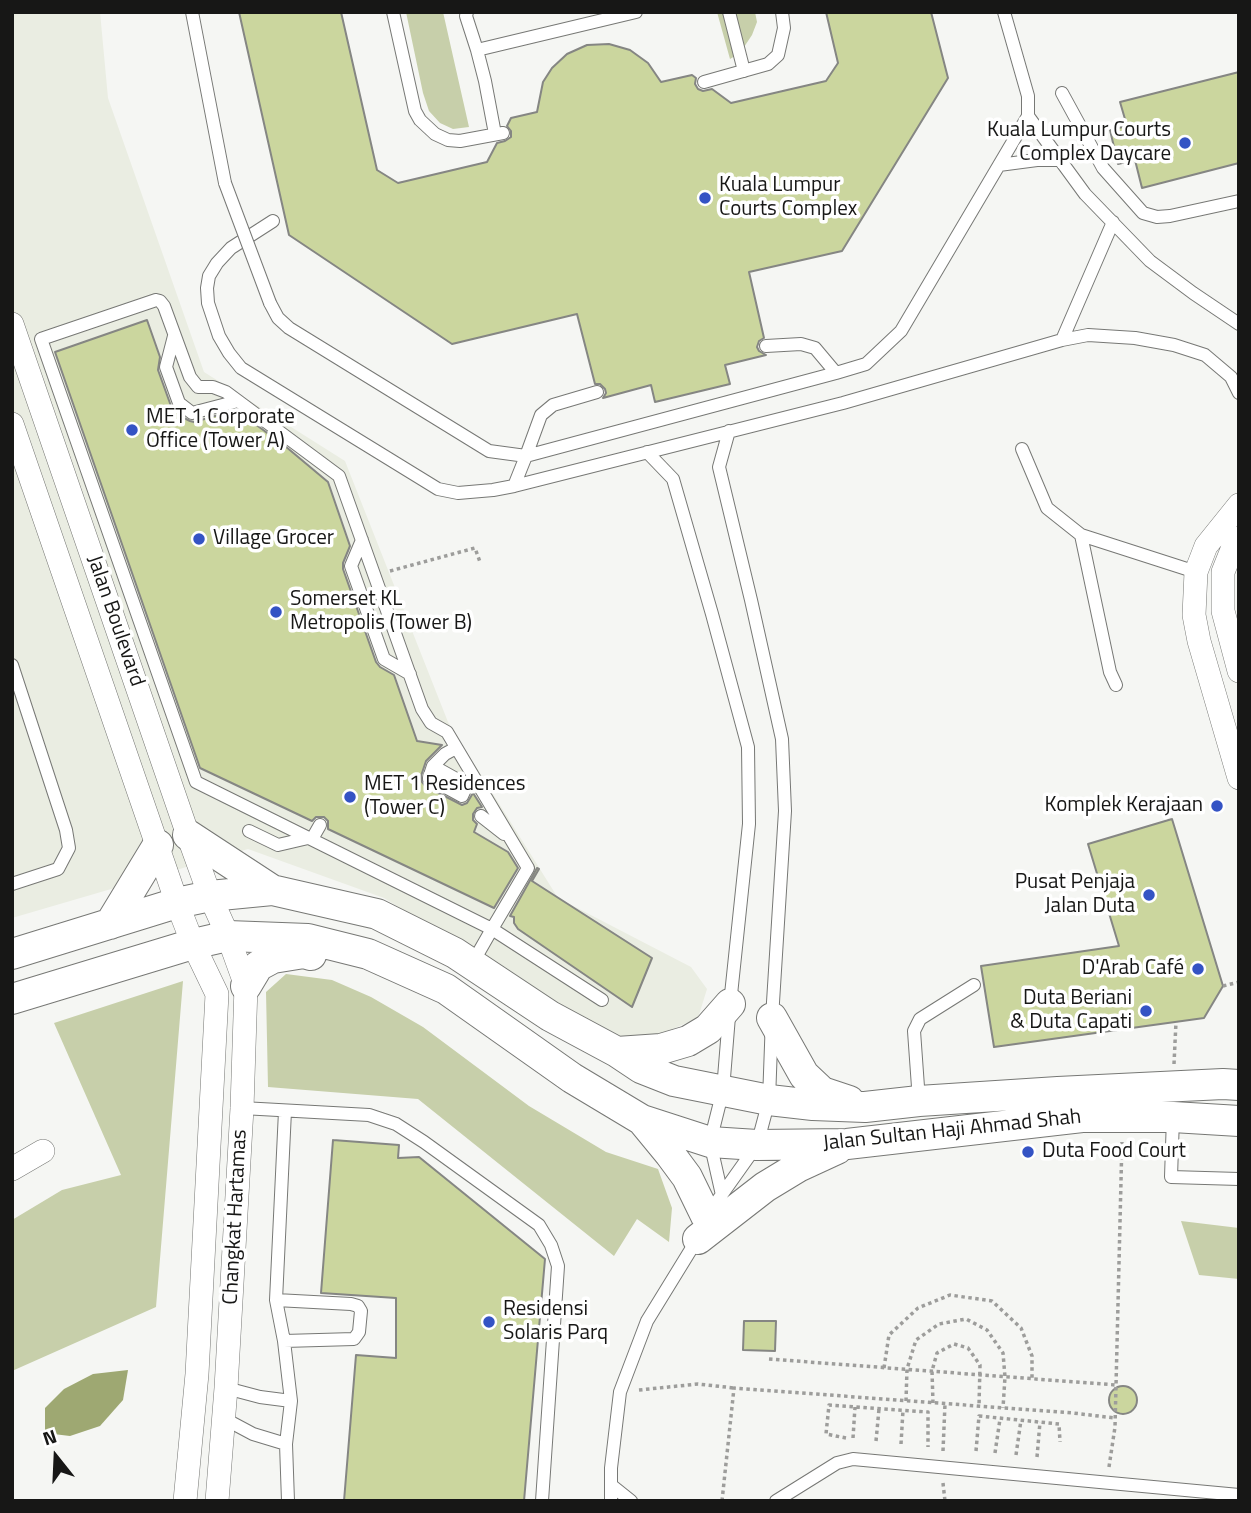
<!DOCTYPE html>
<meta charset="utf-8">
<style>
body{margin:0}
#map{position:relative;width:1251px;height:1513px;overflow:hidden;background:#f5f6f3;font-family:"Titillium Web",sans-serif}
canvas{display:block}
.frame{position:absolute;inset:0;border:14px solid #171716;pointer-events:none}
.north{position:absolute;left:21px;top:1422px;width:70px;height:70px;-webkit-text-stroke:5px #fff;paint-order:stroke;rotate:342deg;font-size:19px;font-weight:700;line-height:28px;text-align:center;color:#171716}
.north::after{content:'';display:block;margin:auto;width:24px;height:32px;background:#171716;clip-path:polygon(50% 0,100% 100%,50% 72%,0 100%)}
</style>
<div id="map">
<canvas width="1251" height="1513"></canvas>
<div class="frame"></div>
<div class="north">N</div>
</div>
<script>
const g = document.querySelector('canvas').getContext('2d');
g.lineJoin = 'round';
function fill(path, color) {
  g.fillStyle = color;
  g.fill(path, 'evenodd');
}
function shape(rows) {
  const path = new Path2D();
  for (const r of rows) {
    if (r.length === 3) {
      path.moveTo(r[0] + r[2], r[1]);
      path.arc(r[0], r[1], r[2], 0, 2 * Math.PI);
      continue;
    }
    path.moveTo(r[0], r[1]);
    for (let i = 2; i < r.length; i += 2) path.lineTo(r[i], r[i + 1]);
  }
  return path;
}
function stroke(path, color, width, dash) {
  g.strokeStyle = color;
  g.lineWidth = width;
  g.lineCap = dash ? 'butt' : 'round';
  g.setLineDash(dash || []);
  g.stroke(path);
}
function drawText(font, color, halo, rows, align = 'center') {
  g.font = font + ' "Titillium Web",sans-serif';
  g.lineWidth = 7;
  g.setLineDash([]);
  g.textBaseline = 'middle';
  g.strokeStyle = halo;
  g.fillStyle = color;
  for (const [text, x, y, turn = 0] of rows) {
    g.save();
    g.translate(x, y);
    g.rotate((+turn || 0) * Math.PI / 180);
    g.textAlign = isNaN(turn) ? turn : align;
    if (halo) g.strokeText(text, 0, 0);
    g.fillText(text, 0, 0);
    g.restore();
  }
}
fill(shape([
 [12,12,100,12,108,98,204,372,345,461,448,722,558,898,691,967,707,989,698,1018,661,1034,617,1042,384,898,248,849,12,918]
]), '#eaede2');
fill(shape([
 [406,12,443,12,469,127,453,129,440,123,429,111,423,93],
 [717,12,755,12,757,22,752,35,740,53,730,59],
 [286,974,332,980,371,997,423,1027,529,1106,606,1152,658,1169,672,1208,669,1242,637,1219,614,1256,418,1099,268,1087,266,992],
 [183,981,156,1307,12,1371,12,1220,62,1190,121,1175,54,1023],
 [1181,1221,1239,1228,1239,1279,1199,1275]
]), '#c7cfaa');
fill(shape([
 [128,1370,123,1400,100,1426,70,1436,45,1433,45,1408,64,1389,93,1374]
]), '#9ea872');
const building = shape([
 [239,12,341,12,377,170,398,183,487,162,497,143,505,141,511,137,511,131,507,126,511,118,537,112,543,82,552,68,567,54,587,45,609,44,630,50,648,63,661,82,692,75,696,78,695,84,698,89,703,91,712,89,731,103,826,81,838,63,826,12,931,12,948,78,842,251,749,272,764,338,759,341,757,347,759,351,766,355,725,365,730,384,655,402,651,385,603,398,606,393,605,389,600,384,595,384,577,314,452,344,289,235,239,12],
 [1239,72,1239,163,1142,188,1135,160,1118,164,1110,130,1127,126,1120,102,1239,72],
 [147,320,160,357,158,370,171,406,180,415,181,419,184,418,190,421,194,422,236,410,285,446,328,482,350,546,343,563,343,569,376,662,380,667,394,675,417,741,442,745,426,761,421,776,422,782,425,786,462,805,467,803,473,793,482,807,477,808,473,814,473,820,477,824,474,832,508,852,518,868,494,908,328,829,328,821,324,817,316,817,312,821,200,768,55,352,147,320],
 [1172,819,1223,986,1204,1018,994,1047,981,966,1119,946,1088,844,1172,819],
 [537,868,539,869,532,881,652,958,632,1007,518,929,514,923,514,917,510,916,537,868],
 [333,1140,399,1145,398,1158,419,1157,545,1259,524,1501,344,1501,356,1355,396,1358,396,1298,321,1293,333,1140],
 [744,1321,776,1321,775,1351,743,1350,744,1321],
 [1123,1400,14]
]);
fill(building, '#cbd69e');
stroke(building, '#858683', 2);
const service = shape([
 [192,12,225,183],
 [393,12,415,111,420,120,435,134,448,140,460,141,503,133],
 [467,12,466,16,477,50,636,12],
 [729,12,744,71],
 [477,50,485,81,495,134],
 [704,82,768,64,778,55,784,28,782,12],
 [1062,93,1103,168,1143,213,1157,217,1170,216,1239,201],
 [1028,116,1085,194,1150,261,1193,293,1239,324],
 [999,165,1037,160,1061,160],
 [273,221,231,248,217,263,209,276,207,288,208,303,219,336,229,353,241,368,438,489,458,493,493,490,514,486,843,403,1062,340,1088,335,1135,338,1174,345,1205,355,1231,377,1239,393],
 [156,300,160,301,164,306,190,377,198,387,213,387,226,392,339,476,422,709,431,723,447,732,528,868,492,929,196,782,41,339,156,300],
 [270,303,278,318,289,328,489,451,526,456,514,486],
 [174,336,166,367,179,403,192,413,238,401],
 [1062,340,1113,222],
 [766,346,801,344,815,348,836,373],
 [1022,449,1047,508,1081,535,1196,572],
 [647,452,673,479,712,614,748,747,749,824,730,1004,723,1090,710,1142,722,1195],
 [526,456,836,373,866,364,901,331,1028,116,1028,96,1004,12],
 [526,456,541,415,553,405,597,392],
 [1081,535,1110,672,1116,685],
 [362,540,351,566,384,659,410,674],
 [12,665,66,830,69,848,58,869,12,884],
 [433,766,467,785,462,796,429,778,433,766,445,754,456,748],
 [481,816,504,834],
 [249,831,278,845,308,838],
 [312,839,320,825],
 [472,964,492,929,602,1000],
 [919,1101,914,1031,920,1019,974,985],
 [242,1108,369,1115,396,1124,424,1142,539,1225,551,1245,558,1266,542,1501],
 [285,1111,276,1300,284,1341,291,1401,286,1444,288,1501],
 [1173,1117,1171,1177,1239,1179],
 [708,1214,757,1145,769,1100,772,1018,785,811,782,739,751,600,719,467,729,431],
 [276,1300,351,1304,358,1306,361,1311,359,1332,354,1339,284,1341],
 [226,1388,260,1397,291,1401],
 [223,1418,253,1434,286,1444],
 [611,1485,631,1501],
 [611,1501,611,1468,620,1392,647,1321,698,1238],
 [776,1501,837,1463,853,1459,1239,1495]
]);
const minor = shape([
 [12,324,188,835,210,896,228,936,246,986,242,1108,226,1388,217,1501],
 [12,424,177,903,193,944,217,994,197,1374,185,1501],
 [1239,505,1206,546,1196,572,1194,615,1199,641,1239,778],
 [1239,538,1233,547,1223,572,1223,611,1239,671],
 [12,1169,43,1151]
]);
const tertiary = shape([
 [188,835,272,890],
 [110,924,158,845],
 [12,954,177,903,210,896,272,890,377,914,455,953,550,1016,617,1052,641,1068,674,1081,769,1100,813,1105,865,1107,919,1101,1058,1092,1223,1084,1239,1085],
 [246,986,258,966,273,958,304,953,311,955],
 [12,999,193,944,228,936,308,939,368,954,446,989,572,1078,642,1120,710,1142,757,1145,847,1144,1082,1117,1173,1117,1239,1121],
 [772,1018,804,1075,822,1092,849,1101],
 [617,1052,661,1049,688,1041,708,1029,730,1004],
 [642,1120,670,1154,687,1177,706,1216],
 [698,1239,765,1187,798,1167,837,1149]
]);
stroke(service, '#777875', 14);
stroke(minor, '#777875', 24);
stroke(tertiary, '#777875', 32);
stroke(shape([
 [390,571,475,548,480,562],
 [1223,986,1239,982],
 [1174,1064,1176,1022],
 [769,1359,1116,1385],
 [884,1368,889,1335,918,1308,950,1295,992,1301,1021,1328,1032,1356,1032,1379],
 [639,1390,698,1384,734,1388],
 [906,1401,907,1369,916,1340,939,1324,966,1319,987,1330,1003,1353,1005,1377,1003,1408],
 [933,1403,932,1371,937,1353,954,1344,968,1348,980,1365,979,1406],
 [846,1438,826,1434,829,1405,928,1412,928,1447],
 [853,1438,855,1407],
 [876,1441,879,1409],
 [901,1444,903,1410],
 [943,1451,945,1404],
 [976,1451,979,1416,1059,1424,1060,1442],
 [995,1453,1000,1419],
 [1016,1455,1021,1420],
 [1037,1457,1040,1422],
 [1109,1467,1115,1427,1122,1140],
 [943,1483,945,1501],
 [722,1501,734,1388,1073,1413,1115,1418]
]), '#9d9d9b', 3.5, [3.5, 3.5]);
stroke(service, '#fff', 12);
stroke(minor, '#fff', 23);
stroke(tertiary, '#fff', 30);
const serviceBridge = shape([
 [225,183,270,303]
]);
stroke(serviceBridge, '#777875', 14, []);
stroke(serviceBridge, '#fff', 12);
for (const [x, y, r, color] of [
 [1185,143,7,"#3453c4"],
 [705,198,7,"#3453c4"],
 [132,430,7,"#3453c4"],
 [199,539,7,"#3453c4"],
 [276,612,7,"#3453c4"],
 [350,797,7,"#3453c4"],
 [1217,806,7,"#3453c4"],
 [1149,895,7,"#3453c4"],
 [1198,969,7,"#3453c4"],
 [1146,1011,7,"#3453c4"],
 [1028,1152,7,"#3453c4"],
 [489,1322,7,"#3453c4"]
]) {
  const dot = new Path2D();
  dot.arc(x, y, r, 0, 2 * Math.PI);
  g.fillStyle = color;
  g.fill(dot);
  stroke(dot, '#fff', 2.5);
}
drawText('21px', '#171716', '#fff', [
 ["Kuala Lumpur Courts",1171,131,"right"],
 ["Complex Daycare",1171,155,"right"],
 ["Kuala Lumpur",719,186],
 ["Courts Complex",719,210],
 ["MET 1 Corporate",146,418],
 ["Office (Tower A)",146,442],
 ["Village Grocer",213,539],
 ["Somerset KL",290,600],
 ["Metropolis (Tower B)",290,624],
 ["MET 1 Residences",364,785],
 ["(Tower C)",364,809],
 ["Komplek Kerajaan",1203,806,"right"],
 ["Pusat Penjaja",1135,883,"right"],
 ["Jalan Duta",1135,907,"right"],
 ["D'Arab Café",1184,969,"right"],
 ["Duta Beriani",1132,999,"right"],
 ["& Duta Capati",1132,1023,"right"],
 ["Duta Food Court",1042,1152],
 ["Residensi",503,1310],
 ["Solaris Parq",503,1334]
], 'left');
drawText('21px', '#171716', '#fff', [
 ["Jalan Boulevard",115,621,71],
 ["Jalan Sultan Haji Ahmad Shah",952,1131,-6],
 ["Changkat Hartamas",236,1217,-87]
]);
</script>
